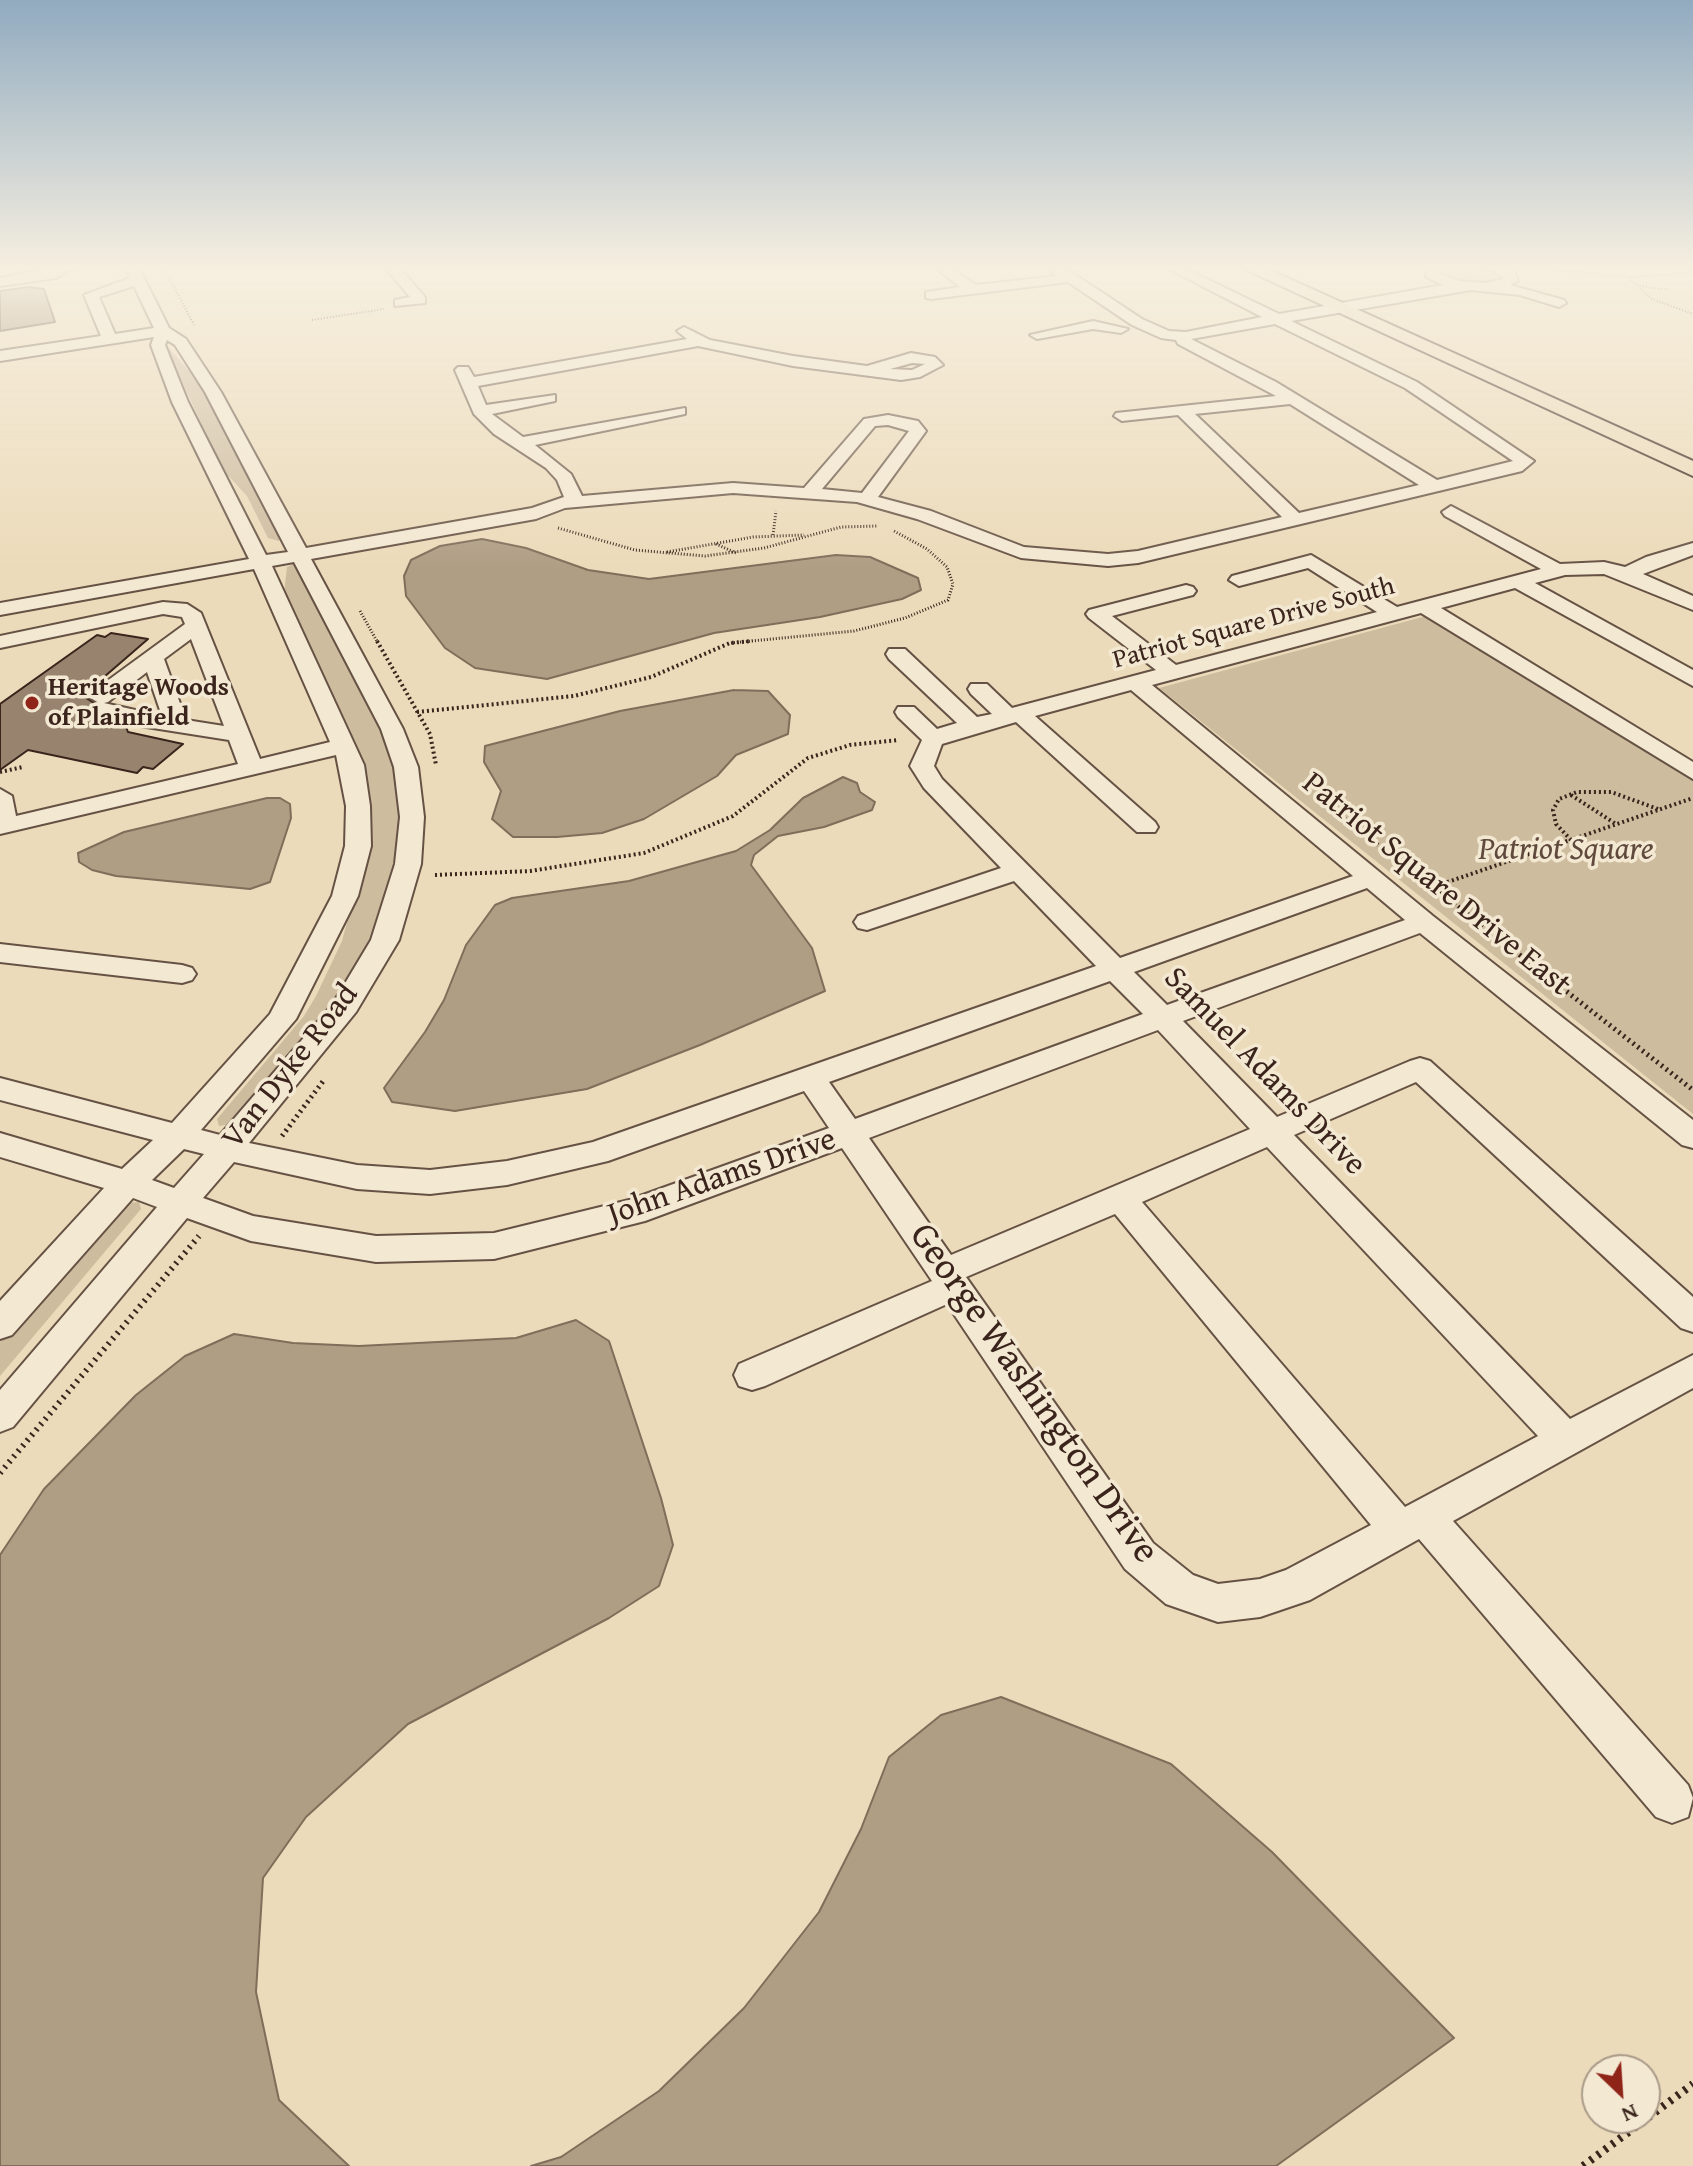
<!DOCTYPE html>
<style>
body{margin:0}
#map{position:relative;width:1693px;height:2166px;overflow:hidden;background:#ecdbba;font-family:"Gentium Book Plus",serif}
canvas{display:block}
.north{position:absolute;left:1581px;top:2054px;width:80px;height:80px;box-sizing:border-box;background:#f3e8d2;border:2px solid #a99a89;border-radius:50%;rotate:155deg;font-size:22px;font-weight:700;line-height:32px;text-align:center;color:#3a241c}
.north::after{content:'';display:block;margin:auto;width:28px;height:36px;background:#8f2418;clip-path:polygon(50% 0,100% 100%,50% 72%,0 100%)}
</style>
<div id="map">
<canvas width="1693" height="2166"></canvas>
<div class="north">N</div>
</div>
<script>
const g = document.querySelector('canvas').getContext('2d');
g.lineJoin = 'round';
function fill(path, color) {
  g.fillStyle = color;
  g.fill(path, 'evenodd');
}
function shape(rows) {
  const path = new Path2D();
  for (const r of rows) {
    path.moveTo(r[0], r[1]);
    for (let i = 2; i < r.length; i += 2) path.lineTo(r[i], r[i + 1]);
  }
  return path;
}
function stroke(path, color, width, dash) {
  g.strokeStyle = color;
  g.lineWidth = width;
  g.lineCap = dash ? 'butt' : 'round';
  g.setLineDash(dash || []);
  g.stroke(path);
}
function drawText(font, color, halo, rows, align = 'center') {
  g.font = font + ' "Gentium Book Plus",serif';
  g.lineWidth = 7;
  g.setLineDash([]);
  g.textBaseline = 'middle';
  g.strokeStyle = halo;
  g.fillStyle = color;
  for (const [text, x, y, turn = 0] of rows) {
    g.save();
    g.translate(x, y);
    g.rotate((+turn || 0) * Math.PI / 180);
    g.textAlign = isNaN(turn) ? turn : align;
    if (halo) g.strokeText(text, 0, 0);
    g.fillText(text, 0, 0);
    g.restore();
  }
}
fill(shape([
 [1452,266,1489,269,1502,278,1491,283,1468,283,1443,275,1444,269],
 [163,341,208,393,279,530,279,541,268,538,247,496,223,470],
 [295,563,379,723,401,789,402,840,380,918,364,956,328,1012,231,1124,219,1126,217,1119,304,1016,316,996,342,941,368,843,370,802,358,749,284,594,287,567],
 [1426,616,1693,781,1693,1114,1159,688],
 [139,1202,141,1209,0,1376,0,1342,99,1230,128,1203]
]), '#cebc9f');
const water = shape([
 [482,539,526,548,588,570,649,579,836,555,870,557,918,578,921,590,902,599,820,617,714,633,547,679,475,668,445,648,406,596,404,576,411,560,440,546,482,539],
 [734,690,768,691,790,715,788,734,736,755,717,776,644,819,602,833,557,837,513,837,492,819,501,791,484,762,485,746,620,711,734,690],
 [843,777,857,783,860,792,875,802,872,810,824,827,778,836,754,855,751,865,812,948,825,991,700,1045,587,1089,455,1111,392,1102,384,1088,425,1032,444,1000,466,945,495,905,512,898,629,881,736,851,770,830,803,798,843,777],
 [267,798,280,798,290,804,291,818,270,882,250,889,116,876,92,870,79,862,78,853,124,832,267,798],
 [576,1320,609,1341,661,1498,673,1545,659,1586,609,1618,408,1724,306,1817,263,1878,256,1992,279,2100,349,2166,0,2166,0,1555,44,1489,136,1395,185,1356,234,1334,293,1343,359,1346,516,1338,576,1320],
 [1001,1697,1171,1764,1272,1852,1454,2038,1276,2166,531,2166,561,2157,659,2091,744,2008,819,1912,861,1829,889,1757,941,1715,1001,1697]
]);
fill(water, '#af9d84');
stroke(water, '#806d5a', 2);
const building = shape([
 [29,287,44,289,55,322,0,331,0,291,29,287],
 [111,633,148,639,89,690,86,698,94,703,89,709,92,716,126,727,128,732,183,744,153,769,143,767,137,773,28,750,0,770,0,704,97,635,105,637,111,633]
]);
fill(building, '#97836e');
stroke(building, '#3a241c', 2);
const minor = shape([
 [60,266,78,266,56,278,0,286,0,278,60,266],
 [125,266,138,266,169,328,186,339,221,392,306,548,532,508,564,497,557,480,546,468,494,434,474,414,455,370,458,367,468,367,474,377,687,339,677,331,684,327,710,340,793,356,867,366,911,353,935,357,943,365,920,377,901,380,793,366,698,346,478,386,486,405,555,395,555,401,492,414,523,437,685,408,685,414,535,445,571,474,582,496,733,483,804,488,864,419,888,415,918,421,926,431,878,497,931,511,1024,547,1108,554,1138,551,1282,517,1178,415,1122,421,1114,416,1116,413,1276,396,1178,344,1176,340,1161,338,1132,325,1068,282,931,299,926,298,926,292,960,287,933,266,948,266,976,285,1057,276,1046,266,1062,266,1142,319,1169,331,1186,332,1262,317,1163,266,1180,266,1279,314,1443,285,1426,277,1427,266,1441,266,1438,273,1459,281,1485,283,1504,279,1487,266,1505,266,1514,270,1518,281,1510,285,1564,300,1566,303,1559,307,1520,295,1471,290,1291,321,1417,382,1534,461,1522,471,1138,563,1108,566,1021,558,917,519,857,502,733,493,565,508,536,519,311,559,403,729,418,767,424,817,421,864,399,940,356,1012,249,1143,357,1165,430,1170,507,1161,593,1142,1096,966,1014,881,867,930,858,928,854,922,858,916,1001,868,924,788,910,766,922,740,898,717,895,712,898,707,914,707,937,729,957,723,889,659,886,654,889,649,905,649,977,717,992,714,971,694,968,689,971,684,987,684,1012,708,1156,670,1089,618,1086,614,1089,610,1186,585,1193,587,1196,591,1193,595,1112,616,1176,665,1377,612,1308,568,1239,586,1229,580,1232,576,1311,555,1397,607,1541,569,1445,516,1442,512,1451,506,1560,564,1604,562,1625,567,1646,557,1693,543,1693,555,1643,574,1693,596,1693,610,1604,574,1565,575,1535,583,1693,670,1693,686,1515,588,1441,608,1693,762,1693,779,1421,613,1152,685,1433,916,1693,1120,1693,1148,1682,1145,1420,933,1183,1021,1277,1117,1410,1061,1420,1058,1430,1061,1693,1297,1693,1332,1681,1328,1416,1082,1294,1135,1570,1419,1693,1355,1693,1388,1453,1521,1688,1785,1693,1798,1688,1817,1672,1823,1656,1817,1419,1539,1310,1600,1260,1617,1218,1622,1166,1604,1125,1569,947,1304,765,1386,752,1390,739,1386,734,1375,739,1364,932,1281,842,1148,645,1221,494,1259,376,1262,251,1241,187,1218,13,1427,0,1432,0,1390,157,1207,133,1198,12,1335,0,1339,0,1301,104,1188,0,1157,0,1133,122,1169,153,1140,0,1100,0,1078,172,1123,270,1014,332,896,345,846,346,806,336,755,0,834,0,789,12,796,16,816,238,764,229,740,121,723,95,714,92,709,99,703,89,697,92,692,185,624,182,617,163,614,0,648,0,636,163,602,187,604,201,613,260,759,330,742,254,569,0,615,0,603,249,559,172,402,151,345,154,337,0,361,0,351,101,336,84,295,130,278,125,266],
 [134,286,154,328,115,334,99,297,134,286],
 [1275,324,1405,388,1513,461,1437,480,1276,382,1191,339,1275,324],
 [167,340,175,345,205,392,288,552,266,555,188,402,165,345,167,340],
 [912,363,925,364,912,370,890,369,912,363],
 [1290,404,1419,485,1299,513,1195,414,1290,404],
 [888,425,909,431,862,493,822,489,875,426,888,425],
 [294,562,381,729,394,767,400,817,395,864,371,940,332,1005,220,1135,201,1130,296,1019,358,896,371,846,370,806,364,765,272,566,294,562],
 [191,639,224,726,186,720,164,659,191,639],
 [147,672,162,716,104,703,108,702,147,672],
 [1131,690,1353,876,1120,958,942,779,934,766,942,744,1016,722,1137,832,1155,832,1158,827,1155,822,1035,716,1131,690],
 [1367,888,1405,920,1167,1005,1134,972,1367,888],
 [1110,981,1143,1014,855,1119,829,1082,1110,981],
 [1158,1030,1250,1129,951,1255,869,1138,1158,1030],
 [804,1091,829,1128,629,1200,494,1233,376,1236,253,1216,203,1198,234,1162,357,1189,430,1194,507,1185,608,1161,804,1091],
 [1267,1147,1538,1436,1405,1507,1142,1202,1267,1147],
 [184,1149,204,1154,174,1188,152,1180,184,1149],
 [1115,1214,1371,1525,1286,1570,1260,1579,1218,1584,1193,1575,1153,1543,966,1277,1115,1214],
 [384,266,398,266,425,297,425,303,395,306,395,300,410,297,384,266],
 [1093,321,1128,329,1121,333,1093,329,1037,339,1030,335,1093,321],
 [0,944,182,965,192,968,196,974,192,980,182,983,0,962,0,944]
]);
const major = shape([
 [1238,266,1261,266,1693,461,1693,476,1238,266]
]);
stroke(minor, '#665244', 4);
stroke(major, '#3a241c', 4);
stroke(shape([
 [163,266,194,325],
 [1528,267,1628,277,1693,273],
 [1629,278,1652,299,1693,314],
 [1640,286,1670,290],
 [312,320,384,309]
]), '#3a241c', 2, [1, 2]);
stroke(shape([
 [558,528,635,550,705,556,764,548,841,527,877,526],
 [773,535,776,511],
 [716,544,736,553],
 [667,552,753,537,804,535],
 [360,611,378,643],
 [731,643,854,631,905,618,948,600,953,584,947,567,927,549,894,531]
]), '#3a241c', 3, [1, 2]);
stroke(shape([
 [377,641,430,734,436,765],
 [417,712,574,696,651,677,730,643,752,641],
 [0,772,23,767],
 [1571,795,1616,824],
 [1337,813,1456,905],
 [1571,840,1556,824,1553,810,1559,799,1577,792,1611,792,1658,809],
 [435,875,530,871,644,853,733,816,808,758,850,745,899,740],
 [1433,887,1693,798]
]), '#3a241c', 4, [2, 3]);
stroke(shape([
 [1453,903,1693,1090],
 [282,1136,324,1080]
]), '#3a241c', 5, [2, 4]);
stroke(shape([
 [0,1473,199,1236]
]), '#3a241c', 6, [2, 5]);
stroke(shape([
 [1583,2166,1693,2084]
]), '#3a241c', 8, [3, 6]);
fill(minor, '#f3e8d2');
fill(major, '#ecdbba');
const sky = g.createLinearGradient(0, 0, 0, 570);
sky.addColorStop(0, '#91abc0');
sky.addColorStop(0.47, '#f6efe0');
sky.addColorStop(1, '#f6efe000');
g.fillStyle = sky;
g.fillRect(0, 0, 1693, 570);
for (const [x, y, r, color] of [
 [32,703,8,"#8f2418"]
]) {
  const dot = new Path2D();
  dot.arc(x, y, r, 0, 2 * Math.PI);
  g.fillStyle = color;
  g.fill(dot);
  stroke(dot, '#f3e8d2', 3);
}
drawText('26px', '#3a241c', '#f3e8d2', [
 ["Patriot Square Drive South",1254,624,-15]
]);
drawText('bold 26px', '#3a241c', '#f3e8d2', [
 ["Heritage Woods",48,688],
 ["of Plainfield",48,718]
], 'left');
drawText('italic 32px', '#5f4a3d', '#f3e8d2', [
 ["Patriot Square",1566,851]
]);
drawText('32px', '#3a241c', '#f3e8d2', [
 ["Patriot Square Drive East",1436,885,39],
 ["Van Dyke Road",291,1067,-52],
 ["Samuel Adams Drive",1264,1072,46],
 ["John Adams Drive",722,1178,-19]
]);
drawText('38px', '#3a241c', '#f3e8d2', [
 ["George Washington Drive",1033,1394,55]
]);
</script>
